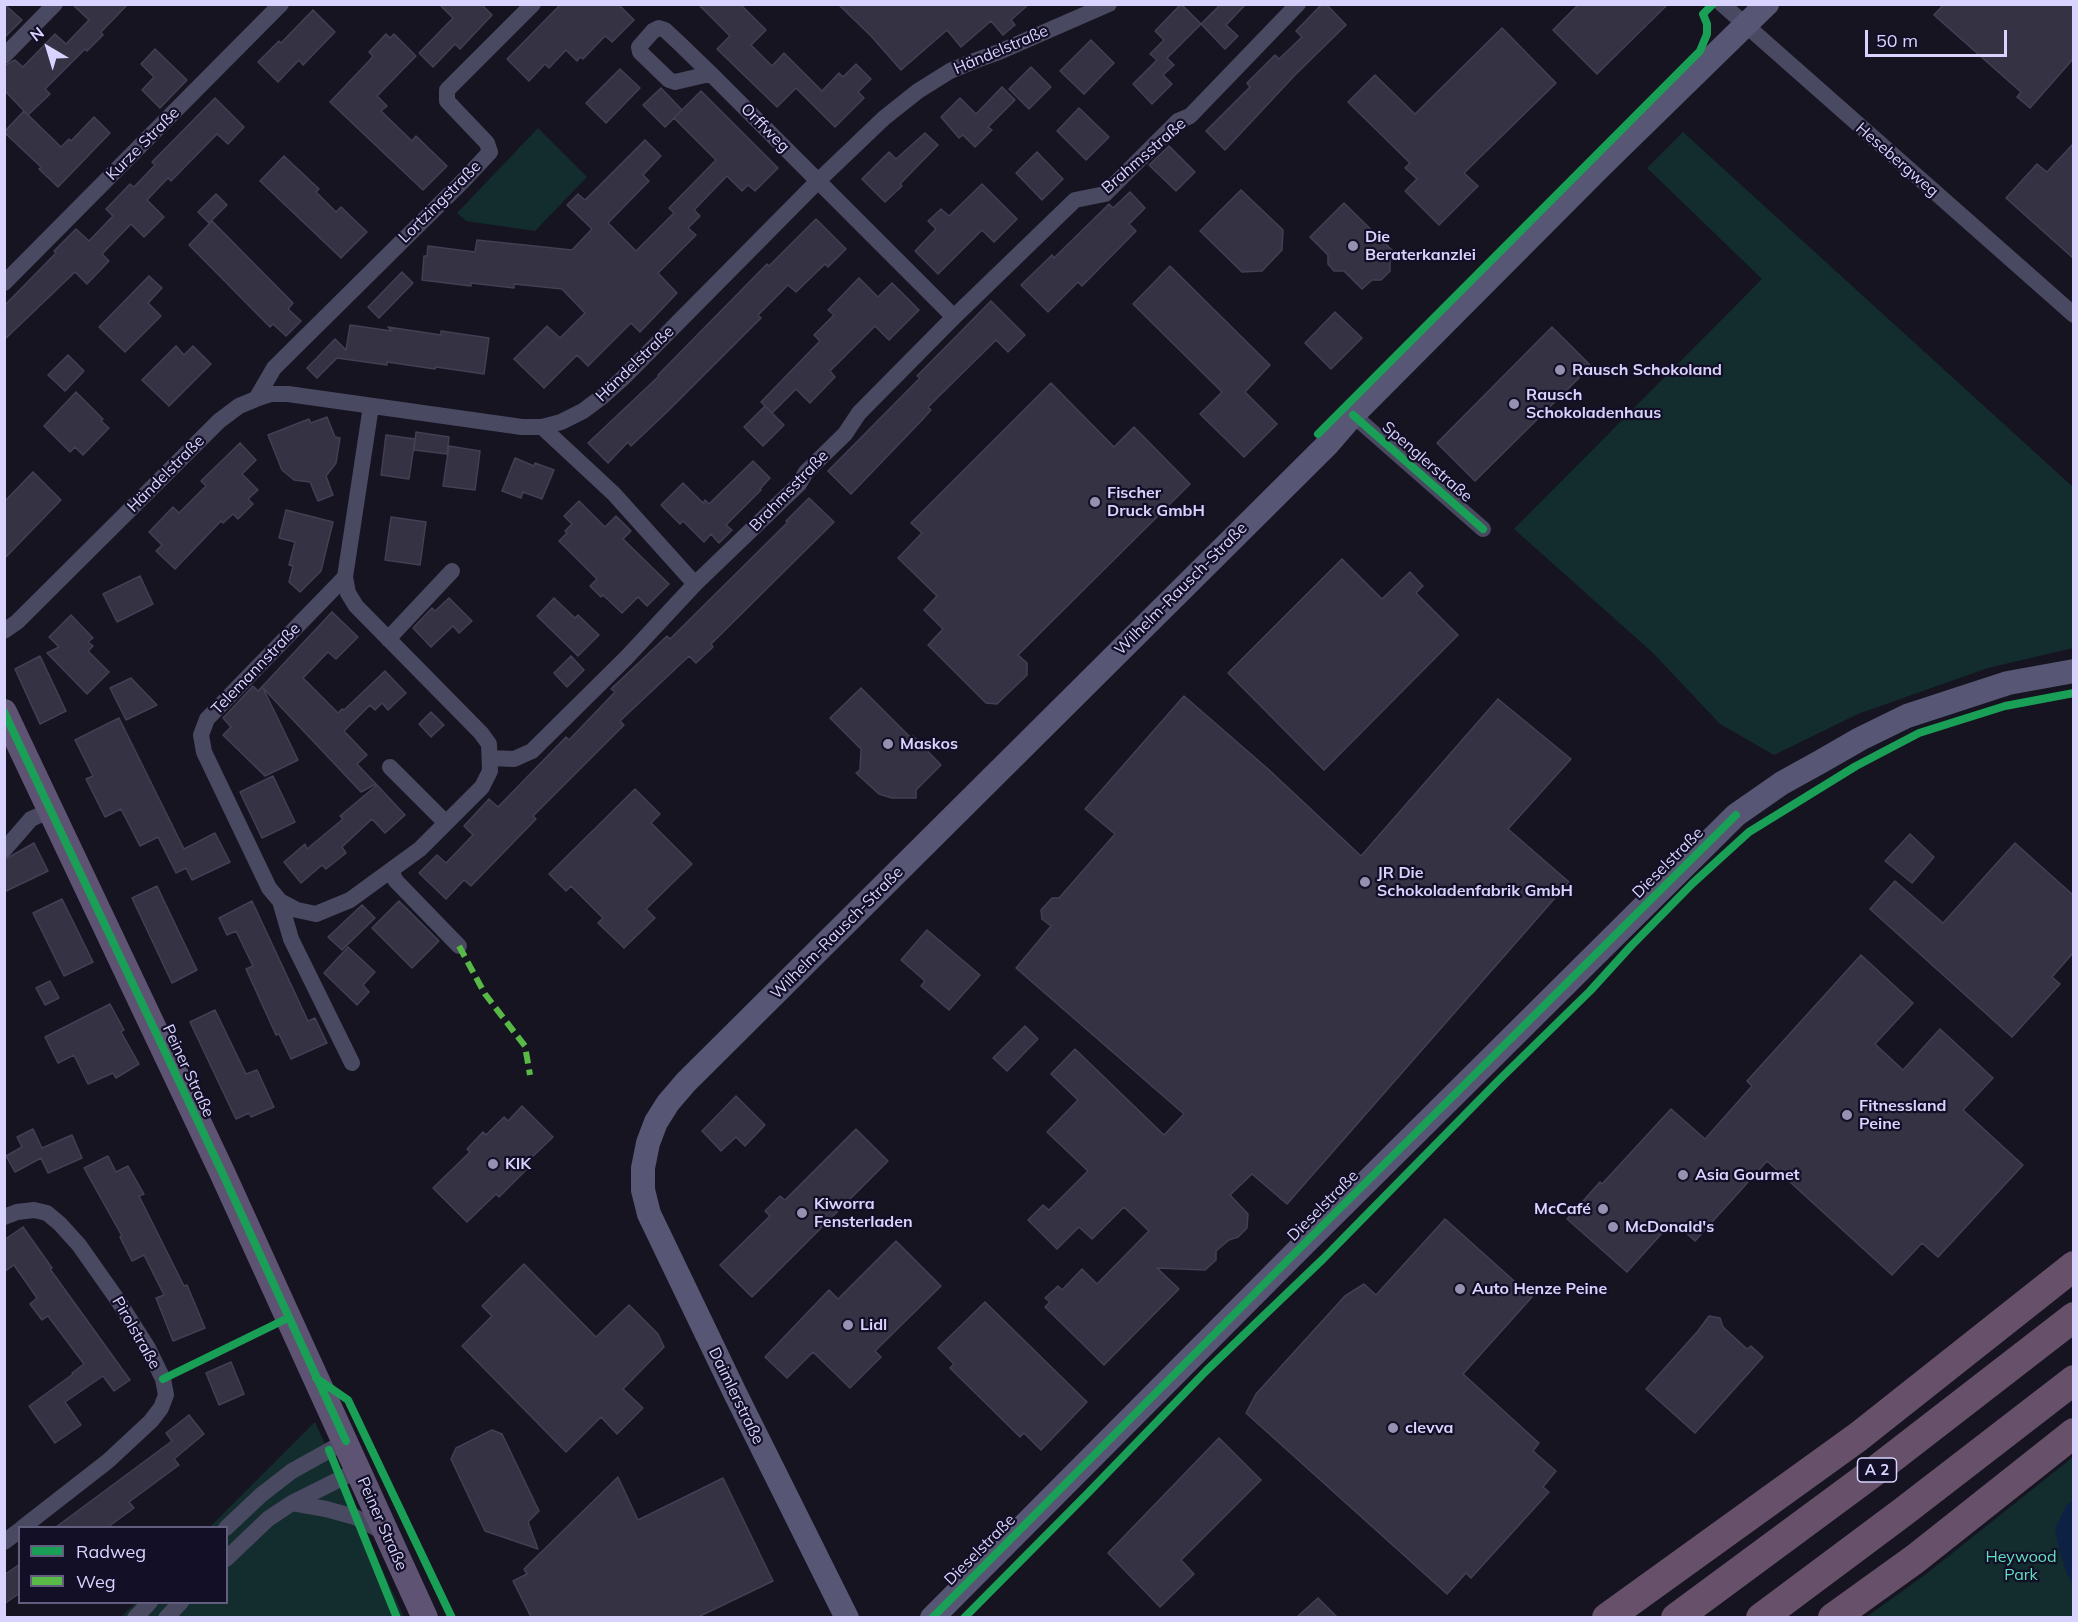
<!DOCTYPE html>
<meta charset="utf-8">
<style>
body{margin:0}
#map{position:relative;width:2078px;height:1622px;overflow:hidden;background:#161421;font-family:Mulish,sans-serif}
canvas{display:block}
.frame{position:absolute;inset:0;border:6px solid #d9d4ff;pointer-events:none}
.legend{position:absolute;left:18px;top:1526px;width:210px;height:78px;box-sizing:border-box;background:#130f26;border:2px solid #625e7d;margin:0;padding:8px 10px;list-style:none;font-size:18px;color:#d9d4ff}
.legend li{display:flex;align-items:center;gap:12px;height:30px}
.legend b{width:30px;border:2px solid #625e7d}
.north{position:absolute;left:18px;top:18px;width:60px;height:60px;-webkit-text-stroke:4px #130f26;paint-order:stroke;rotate:322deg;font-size:16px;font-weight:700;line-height:24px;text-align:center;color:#d9d4ff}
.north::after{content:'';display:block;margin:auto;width:21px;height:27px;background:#d9d4ff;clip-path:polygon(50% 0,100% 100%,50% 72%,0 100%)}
.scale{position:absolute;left:1865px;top:30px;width:142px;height:27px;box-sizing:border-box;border:3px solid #d9d4ff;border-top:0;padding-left:8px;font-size:18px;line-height:21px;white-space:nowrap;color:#d9d4ff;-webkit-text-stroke:4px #130f26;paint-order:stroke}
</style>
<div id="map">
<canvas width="2078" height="1622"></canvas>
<div class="frame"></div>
<ul class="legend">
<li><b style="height:8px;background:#1a9f57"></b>Radweg</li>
<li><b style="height:8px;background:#58b947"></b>Weg</li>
</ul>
<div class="north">N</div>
<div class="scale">50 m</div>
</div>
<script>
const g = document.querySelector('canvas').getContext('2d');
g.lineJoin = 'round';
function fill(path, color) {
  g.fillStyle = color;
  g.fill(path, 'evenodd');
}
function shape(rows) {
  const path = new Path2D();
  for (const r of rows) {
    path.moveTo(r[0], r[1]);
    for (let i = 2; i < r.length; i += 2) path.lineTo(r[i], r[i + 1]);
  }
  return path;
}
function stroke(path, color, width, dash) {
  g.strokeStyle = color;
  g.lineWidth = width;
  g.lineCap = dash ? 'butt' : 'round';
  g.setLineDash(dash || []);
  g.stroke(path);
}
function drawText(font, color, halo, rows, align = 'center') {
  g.font = font + ' Mulish,sans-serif';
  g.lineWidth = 4.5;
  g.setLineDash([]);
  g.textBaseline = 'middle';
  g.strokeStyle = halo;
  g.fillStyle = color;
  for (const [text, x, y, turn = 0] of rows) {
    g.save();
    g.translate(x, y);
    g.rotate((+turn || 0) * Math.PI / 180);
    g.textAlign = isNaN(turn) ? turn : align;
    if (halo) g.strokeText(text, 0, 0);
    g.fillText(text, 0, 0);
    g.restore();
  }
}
fill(shape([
 [538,128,587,177,535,231,466,221,457,213],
 [1683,132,2073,487,2073,648,1988,668,1858,714,1774,755,1720,724,1653,653,1514,529,1762,279,1647,168],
 [315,1422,404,1617,120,1618,135,1603,226,1602,226,1528,210,1527],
 [2073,1457,2073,1617,1865,1618,1926,1574]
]), '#132c2d');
fill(shape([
 [2073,1500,2073,1584,2067,1574,2059,1549,2055,1529,2066,1506]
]), '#0d2144');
const building = shape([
 [4,4,22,20,4,38,4,4],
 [72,4,128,4,101,32,103,35,87,51,85,49,45,89,50,94,28,115,4,90,4,66,15,60,23,67,55,34,66,44,89,20,72,4],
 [439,4,481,4,492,15,460,49,455,44,433,67,419,53,453,18,439,4],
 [561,4,618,4,634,20,612,42,605,36,583,59,580,57,577,61,566,50,549,68,545,64,529,81,507,59,561,4],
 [698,4,740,4,766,30,751,45,772,66,784,53,822,91,839,73,843,77,856,64,871,79,858,92,864,98,835,127,796,88,777,107,717,49,730,36,698,4],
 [838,4,1029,4,1011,20,1015,25,1003,35,991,21,961,47,947,30,901,70,871,36,838,4],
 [1181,4,1201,24,1167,58,1174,65,1163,75,1172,84,1152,104,1133,84,1157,60,1150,54,1164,40,1155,31,1181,4],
 [1221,4,1246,4,1226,25,1238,36,1225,49,1201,24,1221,4],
 [1322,4,1326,4,1346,25,1295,75,1225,150,1206,131,1250,87,1247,83,1275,55,1279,59,1302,37,1296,31,1322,4],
 [1579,4,1668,4,1597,74,1553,30,1579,4],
 [1944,4,2073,4,2073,59,2030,108,2017,97,2021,92,1934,15,1944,4],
 [313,10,335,32,303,65,299,60,278,82,258,62,279,41,281,43,313,10],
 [1502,28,1556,83,1464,173,1478,186,1439,225,1405,191,1417,179,1405,168,1410,163,1348,102,1375,75,1415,114,1502,28],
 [386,34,390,38,394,34,416,56,377,96,387,106,381,111,412,141,416,136,447,166,423,190,330,102,369,61,373,56,369,52,386,34],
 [1091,40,1114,63,1084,94,1060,71,1091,40],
 [155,49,187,80,160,108,142,90,154,77,141,64,155,49],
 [1031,67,1051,87,1029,109,1009,89,1031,67],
 [620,69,640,88,606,123,586,103,620,69],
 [1002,87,1015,100,988,127,992,130,975,147,963,135,959,138,941,117,960,98,976,114,1002,87],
 [661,88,682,110,665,127,643,105,661,88],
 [701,91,778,168,755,191,748,185,742,191,727,176,694,210,700,216,688,228,696,235,658,273,677,293,640,332,631,323,588,366,577,355,544,388,514,359,547,326,560,338,585,313,562,289,514,284,514,288,471,283,471,286,422,280,424,256,427,256,428,246,475,252,477,240,572,250,592,229,567,205,578,194,585,200,645,140,661,156,643,175,649,181,608,223,636,251,674,213,669,208,716,160,674,118,701,91],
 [215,98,244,127,228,144,217,134,171,181,168,178,147,200,164,217,144,237,131,224,102,254,109,261,87,284,75,272,4,340,4,306,56,253,54,251,76,229,89,241,113,216,106,209,130,184,134,187,155,165,152,162,215,98],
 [1079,108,1109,137,1086,160,1057,131,1079,108],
 [24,111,61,147,69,139,71,141,94,117,110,133,58,187,39,169,41,167,4,132,24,111],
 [925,133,938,145,900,184,902,186,885,202,862,179,889,152,896,159,925,133],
 [2073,144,2073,258,2006,198,2037,164,2047,172,2073,144],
 [1169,146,1195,172,1176,191,1149,165,1169,146],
 [1037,152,1063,179,1042,200,1016,173,1037,152],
 [284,156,319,189,316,192,336,212,341,207,367,232,341,258,260,181,284,156],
 [982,184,1017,219,994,242,982,230,938,274,915,251,936,229,928,221,941,209,949,216,982,184],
 [1241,190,1283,230,1282,250,1262,271,1242,272,1200,231,1241,190],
 [1130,192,1145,208,1129,224,1136,231,1082,286,1078,282,1048,312,1021,285,1052,255,1054,258,1109,204,1113,208,1130,192],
 [216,194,227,205,209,223,198,212,216,194],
 [1344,203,1396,254,1390,261,1390,271,1381,280,1372,280,1362,289,1344,271,1334,271,1328,264,1328,255,1310,237,1344,203],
 [816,219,846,249,828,267,825,264,796,292,788,285,758,315,761,318,668,411,631,446,628,442,608,463,588,443,659,376,658,375,767,264,769,266,816,219],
 [212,221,293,303,288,309,301,321,286,336,273,324,270,327,189,245,212,221],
 [1170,266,1270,365,1245,392,1277,424,1244,457,1200,414,1222,392,1133,304,1170,266],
 [402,272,413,283,379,318,368,307,402,272],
 [149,276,162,288,148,303,161,316,125,352,99,327,149,276],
 [859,278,878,297,892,283,919,310,889,340,875,326,830,371,835,377,810,403,796,389,772,413,761,402,820,341,814,335,834,315,828,310,859,278],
 [991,301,1025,335,1008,352,996,340,928,407,931,410,922,420,851,494,828,471,920,378,917,376,991,301],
 [1335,312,1362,338,1331,369,1305,343,1335,312],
 [350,325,392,331,388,327,441,335,441,331,489,338,484,374,436,367,435,369,387,362,387,365,337,358,317,378,307,368,335,339,346,350,350,325],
 [1552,327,1591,366,1475,481,1437,443,1552,327],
 [176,346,184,355,193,346,211,364,169,406,142,380,176,346],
 [68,355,84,371,65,391,48,375,68,355],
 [1051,383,1114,447,1134,427,1190,484,1018,655,1027,663,1027,675,997,704,986,703,928,645,943,629,924,610,937,596,898,558,922,533,911,523,1051,383],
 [76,392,103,419,101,421,109,428,83,455,75,447,70,452,44,426,76,392],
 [765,406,784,425,763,446,744,427,765,406],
 [327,417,335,437,340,438,336,463,326,476,333,495,318,501,310,482,294,480,282,470,268,435,309,419,311,423,327,417],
 [416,432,449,437,447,454,414,450,416,432],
 [386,435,415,439,409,479,381,475,386,435],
 [240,443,256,460,242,474,258,490,248,499,253,504,238,519,233,514,223,523,221,521,175,569,156,551,162,545,149,532,173,507,179,513,206,486,201,481,240,443],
 [449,446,480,451,475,490,443,486,449,446],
 [515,458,534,466,535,463,554,470,542,499,523,492,521,498,502,491,515,458],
 [753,461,770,478,760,489,761,490,726,525,732,530,719,543,711,534,704,542,683,521,680,524,661,505,683,483,703,503,705,500,709,504,753,461],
 [33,472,61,500,4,559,4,502,33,472],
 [809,498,834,522,711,644,713,647,696,663,689,656,620,721,624,725,533,816,536,819,471,886,464,880,446,899,419,873,437,855,446,863,473,835,464,826,489,799,498,807,566,737,569,740,615,692,611,689,667,636,670,639,788,522,786,521,809,498],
 [579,501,605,527,616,516,631,531,623,539,669,584,647,606,638,597,622,613,603,595,601,597,590,586,597,579,559,541,567,533,565,531,572,524,564,516,579,501],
 [286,510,333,522,321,571,300,592,289,582,293,566,289,565,295,542,279,538,286,510],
 [391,517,426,522,420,565,385,560,391,517],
 [1342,559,1382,599,1410,572,1423,586,1416,593,1458,635,1324,770,1228,673,1342,559],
 [140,576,153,604,117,622,103,594,140,576],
 [449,598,472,621,459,633,453,626,431,647,413,628,432,608,435,611,449,598],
 [554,598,575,618,578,615,599,635,578,656,537,616,554,598],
 [332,612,358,637,336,659,328,652,303,678,338,713,342,709,344,710,385,671,406,693,388,710,382,703,375,710,370,705,344,731,367,755,357,764,376,784,361,792,263,688,298,760,265,776,223,735,231,727,223,718,253,686,258,691,332,612],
 [71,615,93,638,88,642,93,646,88,651,109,672,87,694,47,653,59,647,49,637,71,615],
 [40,656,66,711,40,724,15,669,40,656],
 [571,656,584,670,567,687,554,673,571,656],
 [131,678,157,705,126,720,110,688,131,678],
 [861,688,911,738,913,736,941,765,916,790,916,798,892,798,879,794,856,773,860,770,861,749,830,718,861,688],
 [1184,696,1268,769,1361,856,1498,699,1571,759,1508,829,1569,882,1287,1204,1252,1174,1230,1195,1248,1214,1247,1228,1238,1237,1229,1240,1216,1251,1216,1260,1205,1270,1157,1268,1179,1289,1104,1365,1045,1307,1050,1302,1045,1298,1058,1286,1062,1290,1082,1269,1097,1284,1149,1231,1124,1207,1092,1239,1079,1227,1057,1249,1028,1220,1043,1205,1049,1210,1088,1171,1047,1132,1078,1100,1051,1074,1075,1049,1164,1135,1184,1114,1016,968,1051,926,1042,919,1041,910,1052,898,1059,898,1115,834,1085,809,1184,696],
 [431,712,444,725,431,737,419,724,431,712],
 [119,718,184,849,215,833,230,862,192,880,186,868,176,873,158,837,140,846,121,809,105,817,86,779,93,776,75,740,119,718],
 [273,776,295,822,262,838,240,792,273,776],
 [377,785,405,815,385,833,372,819,342,847,346,853,326,869,322,865,301,883,284,862,305,844,307,849,343,819,340,816,377,785],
 [635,789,660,814,651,823,692,864,646,909,655,918,624,948,598,923,603,918,571,886,566,891,549,874,635,789],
 [1910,834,1934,857,1912,883,1885,861,1910,834],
 [34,843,48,871,4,892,4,860,34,843],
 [2015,843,2073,895,2073,953,2052,977,2060,984,2012,1037,1870,909,1895,881,1943,923,2015,843],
 [157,886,197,970,172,983,132,898,157,886],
 [62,899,93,962,64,976,33,913,62,899],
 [252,901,308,1021,315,1018,327,1043,291,1059,279,1034,276,1035,246,969,253,966,236,931,227,935,219,918,252,901],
 [399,901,439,941,412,968,372,928,399,901],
 [362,905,375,918,342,950,328,937,362,905],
 [927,930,980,975,949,1010,921,986,925,981,901,960,927,930],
 [348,947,375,972,363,985,369,992,357,1005,324,973,348,947],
 [1861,955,1913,1003,1875,1044,1903,1070,1940,1029,1993,1078,1963,1110,2023,1165,1938,1257,1922,1243,1892,1275,1767,1161,1695,1241,1673,1221,1627,1272,1567,1219,1600,1182,1602,1184,1671,1109,1705,1139,1752,1086,1747,1081,1861,955],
 [50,981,59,998,45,1005,36,988,50,981],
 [110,1004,124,1030,121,1032,139,1064,116,1078,113,1073,88,1084,74,1055,58,1063,45,1037,110,1004],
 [215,1010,246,1074,257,1070,274,1107,251,1117,249,1113,236,1119,190,1022,215,1010],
 [1025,1026,1038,1039,1007,1071,993,1058,1025,1026],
 [736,1096,765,1125,745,1146,736,1137,721,1151,702,1131,736,1096],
 [522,1106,553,1137,527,1162,530,1166,499,1197,496,1194,467,1222,433,1188,470,1152,467,1149,483,1132,486,1135,504,1117,508,1121,522,1106],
 [33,1129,42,1148,72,1135,82,1158,48,1173,41,1158,15,1172,6,1156,22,1147,17,1137,33,1129],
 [856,1129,888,1161,752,1297,720,1265,770,1216,765,1211,780,1196,785,1200,856,1129],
 [108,1156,116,1172,128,1166,144,1194,139,1196,184,1286,187,1285,205,1328,173,1341,156,1298,164,1295,144,1255,132,1261,120,1237,122,1236,84,1168,108,1156],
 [1445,1219,1532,1297,1463,1374,1539,1443,1533,1451,1556,1471,1543,1487,1549,1492,1471,1578,1466,1573,1447,1594,1246,1413,1256,1394,1345,1296,1364,1284,1376,1295,1445,1219],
 [23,1227,52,1268,50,1269,130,1380,114,1391,103,1376,65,1402,81,1425,55,1443,29,1406,73,1374,72,1373,84,1364,48,1316,42,1320,30,1304,37,1298,14,1265,4,1272,4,1240,23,1227],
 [896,1241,941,1286,875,1351,881,1357,850,1388,813,1352,787,1378,765,1357,829,1290,838,1299,896,1241],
 [524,1264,596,1337,629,1305,658,1334,664,1347,623,1389,643,1408,617,1434,601,1417,566,1452,462,1346,492,1316,482,1306,524,1264],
 [985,1302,1087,1402,1041,1450,1024,1433,1020,1437,950,1368,954,1364,938,1348,985,1302],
 [1709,1316,1720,1318,1723,1327,1747,1349,1751,1346,1763,1357,1695,1433,1646,1389,1698,1331,1709,1316],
 [231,1362,244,1394,219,1405,206,1373,231,1362],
 [189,1415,204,1434,174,1459,179,1465,129,1502,134,1508,108,1527,56,1527,172,1441,166,1433,189,1415],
 [492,1430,502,1434,539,1511,528,1522,538,1549,485,1531,451,1459,456,1448,492,1430],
 [1219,1438,1261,1480,1181,1560,1194,1574,1160,1607,1108,1553,1219,1438],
 [618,1477,638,1520,723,1478,773,1581,698,1617,531,1617,513,1581,527,1574,524,1569,618,1477],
 [20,1564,20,1593,4,1604,4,1575,20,1564],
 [1318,1598,1337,1617,1297,1617,1318,1598]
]);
fill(building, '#343243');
stroke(building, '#433f54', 1.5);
stroke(shape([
 [1722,4,2074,315],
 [4,56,55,4],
 [712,75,705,75,675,82,669,80,640,52,639,47,653,31,659,28,665,30,679,43,712,75,954,317],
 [4,283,281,4],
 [256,399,274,368,463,181,490,152,487,143,447,101,447,90,533,4],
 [1353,415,1483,529],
 [542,427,614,494,695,584,799,484,806,472,845,434,859,413,954,317,1075,200,1105,194,1178,121,1190,116,1298,4],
 [345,577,348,593,356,606,481,733,489,744,490,771,482,787,420,849,350,900,316,914,297,910,280,901,269,888,204,752,201,735,207,719,345,577,371,406],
 [4,631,17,622,219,421,239,406,256,399,271,394,288,394,522,427,542,427,561,422,583,411,603,396,623,378,818,181,884,118,918,91,950,71,974,61,999,52,1109,4],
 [388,639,452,571],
 [490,758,514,759,532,751,627,657,695,584],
 [390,767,446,823],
 [4,850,31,819,51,810],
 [391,872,396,881,459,946],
 [280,901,291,939,352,1063],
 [4,1217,17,1212,34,1210,47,1213,60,1224,79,1245,117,1299,148,1348,163,1379,166,1395,161,1408,151,1421,108,1461,22,1528],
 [292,1503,326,1509,355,1517,387,1534],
 [226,1528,261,1495,292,1471,346,1441],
 [4,1542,20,1530],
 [226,1559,268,1519,292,1503,358,1470],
 [135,1618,150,1602],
 [166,1618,181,1602]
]), '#4a4962', 16);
stroke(shape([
 [847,1618,735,1393,649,1214,643,1190,643,1168,648,1143,656,1122,668,1103,686,1082,1328,444,1353,415,1600,167,1767,4],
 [932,1618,1306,1242,1736,815,1782,783,1820,762,1860,739,1907,716,2008,683,2074,671]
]), '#575674', 24);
stroke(shape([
 [4,712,221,1170,425,1618]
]), '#5e5373', 26);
stroke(shape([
 [1607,1618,1858,1437,2074,1266],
 [1676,1618,1875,1471,2074,1317],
 [1761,1618,1903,1512,2074,1380],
 [1833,1618,1915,1559,2074,1433]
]), '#67516a', 30);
stroke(shape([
 [459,946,485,994,525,1046,530,1075]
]), '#58b947', 6, [12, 6]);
stroke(shape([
 [1353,415,1483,529],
 [1318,434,1700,51,1707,34,1707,24,1703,14,1713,4],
 [4,712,221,1170,346,1441],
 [316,1378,348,1400,452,1618],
 [163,1379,288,1318],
 [329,1450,397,1618],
 [932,1618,1306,1242,1736,815],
 [964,1618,1087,1494,1206,1371,1323,1259,1498,1081,1590,991,1631,946,1693,883,1749,832,1856,766,1919,733,2005,706,2074,693]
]), '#1a9f57', 8);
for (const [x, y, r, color] of [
 [1353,246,6,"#9591b1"],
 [1560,370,6,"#9591b1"],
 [1514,404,6,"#9591b1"],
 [1095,502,6,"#9591b1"],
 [888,744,6,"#9591b1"],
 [1365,882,6,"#9591b1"],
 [1847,1115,6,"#9591b1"],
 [493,1164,6,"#9591b1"],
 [1683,1175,6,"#9591b1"],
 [1603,1209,6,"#9591b1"],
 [802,1213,6,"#9591b1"],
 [1613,1227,6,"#9591b1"],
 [1460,1289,6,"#9591b1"],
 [848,1325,6,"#9591b1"],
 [1393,1428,6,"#9591b1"]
]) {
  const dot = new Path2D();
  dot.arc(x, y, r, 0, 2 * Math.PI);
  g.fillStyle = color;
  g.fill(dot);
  stroke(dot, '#130f26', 2);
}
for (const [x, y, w] of [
 [1877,1470,39]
]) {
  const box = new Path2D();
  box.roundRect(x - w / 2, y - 12, w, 24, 4.5);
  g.fillStyle = '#130f26';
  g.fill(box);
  stroke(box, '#d9d4ff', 1.5);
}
drawText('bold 15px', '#d9d4ff', null, [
 ["A 2",1877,1470]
]);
drawText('16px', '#d9d4ff', '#130f26', [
 ["Händelstraße",1001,50,-23],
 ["Orffweg",765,128,45],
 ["Kurze Straße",143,144,-45],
 ["Brahmsstraße",1144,156,-41],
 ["Hesebergweg",1897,160,41],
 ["Lortzingstraße",440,202,-45],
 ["Händelstraße",635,364,-44],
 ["Spenglerstraße",1427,462,41],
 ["Händelstraße",166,474,-45],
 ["Brahmsstraße",789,491,-46],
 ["Wilhelm-Rausch-Straße",1181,589,-45],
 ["Telemannstraße",256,669,-46],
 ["Dieselstraße",1668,863,-45],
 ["Wilhelm-Rausch-Straße",837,933,-45],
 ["Peiner Straße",188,1071,65],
 ["Dieselstraße",1323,1206,-45],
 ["Pirolstraße",136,1333,60],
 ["Daimlerstraße",736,1396,64],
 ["Peiner Straße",382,1524,66],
 ["Dieselstraße",980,1550,-45]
]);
drawText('bold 16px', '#d9d4ff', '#130f26', [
 ["Die",1365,237],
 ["Beraterkanzlei",1365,255],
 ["Rausch Schokoland",1572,370],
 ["Rausch",1526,395],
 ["Schokoladenhaus",1526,413],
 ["Fischer",1107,493],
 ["Druck GmbH",1107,511],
 ["Maskos",900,744],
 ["JR Die",1377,873],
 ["Schokoladenfabrik GmbH",1377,891],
 ["Fitnessland",1859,1106],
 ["Peine",1859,1124],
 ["KIK",505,1164],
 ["Asia Gourmet",1695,1175],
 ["Kiworra",814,1204],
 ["Fensterladen",814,1222],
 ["McCafé",1591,1209,"right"],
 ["McDonald's",1625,1227],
 ["Auto Henze Peine",1472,1289],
 ["Lidl",860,1325],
 ["clevva",1405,1428]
], 'left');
drawText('16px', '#5fe0c0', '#130f26', [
 ["Heywood",2021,1557],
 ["Park",2021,1575]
]);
</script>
